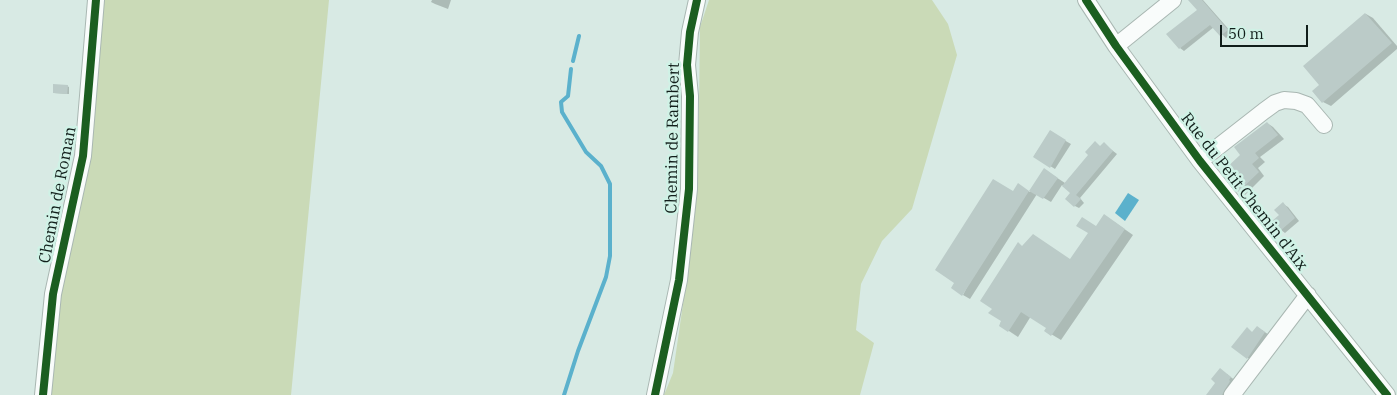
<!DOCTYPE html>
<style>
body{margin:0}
#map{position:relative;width:1397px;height:395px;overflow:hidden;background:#d8eae4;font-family:"IBM Plex Serif",serif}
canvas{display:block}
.scale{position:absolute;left:1220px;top:25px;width:88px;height:22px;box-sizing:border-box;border:2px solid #111e1a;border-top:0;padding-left:6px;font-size:15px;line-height:18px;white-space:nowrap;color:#111e1a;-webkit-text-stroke:4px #d0f2e6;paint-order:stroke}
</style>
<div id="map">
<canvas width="1397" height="395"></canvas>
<div class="scale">50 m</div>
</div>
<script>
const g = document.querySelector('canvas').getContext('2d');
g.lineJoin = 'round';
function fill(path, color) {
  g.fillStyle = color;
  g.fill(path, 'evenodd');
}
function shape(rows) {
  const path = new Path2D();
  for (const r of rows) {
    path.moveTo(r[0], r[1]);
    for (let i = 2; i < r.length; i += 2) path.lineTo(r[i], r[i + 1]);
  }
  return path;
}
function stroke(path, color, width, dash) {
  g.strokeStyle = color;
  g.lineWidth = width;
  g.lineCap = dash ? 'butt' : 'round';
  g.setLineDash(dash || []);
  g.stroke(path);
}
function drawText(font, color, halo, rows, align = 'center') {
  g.font = font + ' "IBM Plex Serif",serif';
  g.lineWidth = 5;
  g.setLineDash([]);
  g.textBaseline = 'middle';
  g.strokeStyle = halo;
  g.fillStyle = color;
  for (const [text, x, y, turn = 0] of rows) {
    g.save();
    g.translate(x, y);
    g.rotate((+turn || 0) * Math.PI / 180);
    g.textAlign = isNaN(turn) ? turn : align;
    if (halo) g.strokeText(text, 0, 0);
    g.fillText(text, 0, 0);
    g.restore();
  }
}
fill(shape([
 [96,0,329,0,291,395,43,395,72,208],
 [709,0,932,0,948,24,957,55,912,209,882,241,861,284,856,330,874,343,860,395,664,395,673,373,692,242,699,109,700,27]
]), '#cadab7');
fill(shape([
 [1128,193,1139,200,1125,221,1115,213]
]), '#5bb1cc');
fill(shape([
 [432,0,451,0,448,9,435,4,431,2],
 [1191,0,1203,0,1232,33,1226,38,1214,27,1184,51,1180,48,1199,10],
 [1366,14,1373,18,1397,46,1397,49,1331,106,1323,102,1321,85],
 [67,86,69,87,69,94,54,93],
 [1267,123,1273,127,1284,139,1260,157,1265,162,1258,168,1264,176,1245,195,1238,191,1242,155],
 [1050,132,1071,144,1055,169,1034,156],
 [1095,143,1101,147,1104,144,1117,154,1080,198,1084,203,1079,208,1075,206,1072,193,1062,185,1051,202,1037,194,970,299,963,295,1018,185,1030,192,1045,170,1065,183,1090,155],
 [1283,204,1288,207,1299,221,1285,233,1281,230],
 [1113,221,1133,235,1061,340,1046,331,1048,328,1031,316,1018,337,1000,325,1023,247,1071,260,1097,227],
 [1247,329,1253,333,1262,330,1269,335,1252,360,1248,358],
 [1227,374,1237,382,1231,395,1207,395,1217,383]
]), '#0003');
stroke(shape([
 [573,61,579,36],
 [564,395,578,351,606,277,610,256,610,184,601,166,586,152,562,112,561,102,568,96,571,69]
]), '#5bb1cc', 4);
fill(shape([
 [1188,0,1202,0,1228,30,1220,36,1210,25,1179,49,1166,34,1197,10],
 [1365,13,1392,43,1322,103,1312,91,1319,85,1303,66],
 [53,84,68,85,67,94,53,93],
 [1267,122,1278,135,1255,153,1259,158,1252,164,1259,172,1238,192,1222,172,1240,155,1234,147],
 [1050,130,1066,140,1050,168,1033,157],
 [1095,141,1100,146,1104,142,1113,151,1076,195,1081,199,1074,207,1065,199,1070,193,1062,186,1088,155,1085,152],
 [1044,168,1058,178,1043,199,1029,191,962,296,951,288,954,283,935,270,993,179,1013,191,1018,183,1029,191],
 [1283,202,1295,218,1280,231,1272,221,1279,215,1274,210],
 [1104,214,1125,229,1051,336,1044,331,1046,328,1021,312,1008,332,999,326,1001,321,988,313,992,309,980,301,1018,242,1022,246,1033,234,1070,259,1088,233,1076,226,1082,217,1096,226],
 [1257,326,1265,332,1247,359,1231,347,1247,327,1252,332],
 [1220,368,1231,377,1229,380,1230,381,1222,395,1206,395,1215,383,1211,379]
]), '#bbcbc8');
const minor = shape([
 [1086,0,1116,46,1200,161,1387,395],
 [1116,46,1173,0],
 [1200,161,1264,111,1275,103,1284,100,1296,101,1307,105,1324,125],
 [43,395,53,294,83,156,96,0],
 [655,395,679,280,689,189,690,96,687,65,690,32,697,0],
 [1232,395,1308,295]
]);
stroke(minor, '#a9b7b2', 18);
stroke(minor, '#f9fcfb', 16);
stroke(shape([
 [1086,0,1116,46,1200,161,1387,395],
 [43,395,53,294,83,156,96,0],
 [655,395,679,280,689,189,690,96,687,65,690,32,697,0]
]), '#1b5e20', 8);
drawText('16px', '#111e1a', '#d0f2e6', [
 ["Chemin de Rambert",673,138,-89],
 ["Rue du Petit Chemin d'Aix",1244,192,52],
 ["Chemin de Roman",58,195,-79]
]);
</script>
